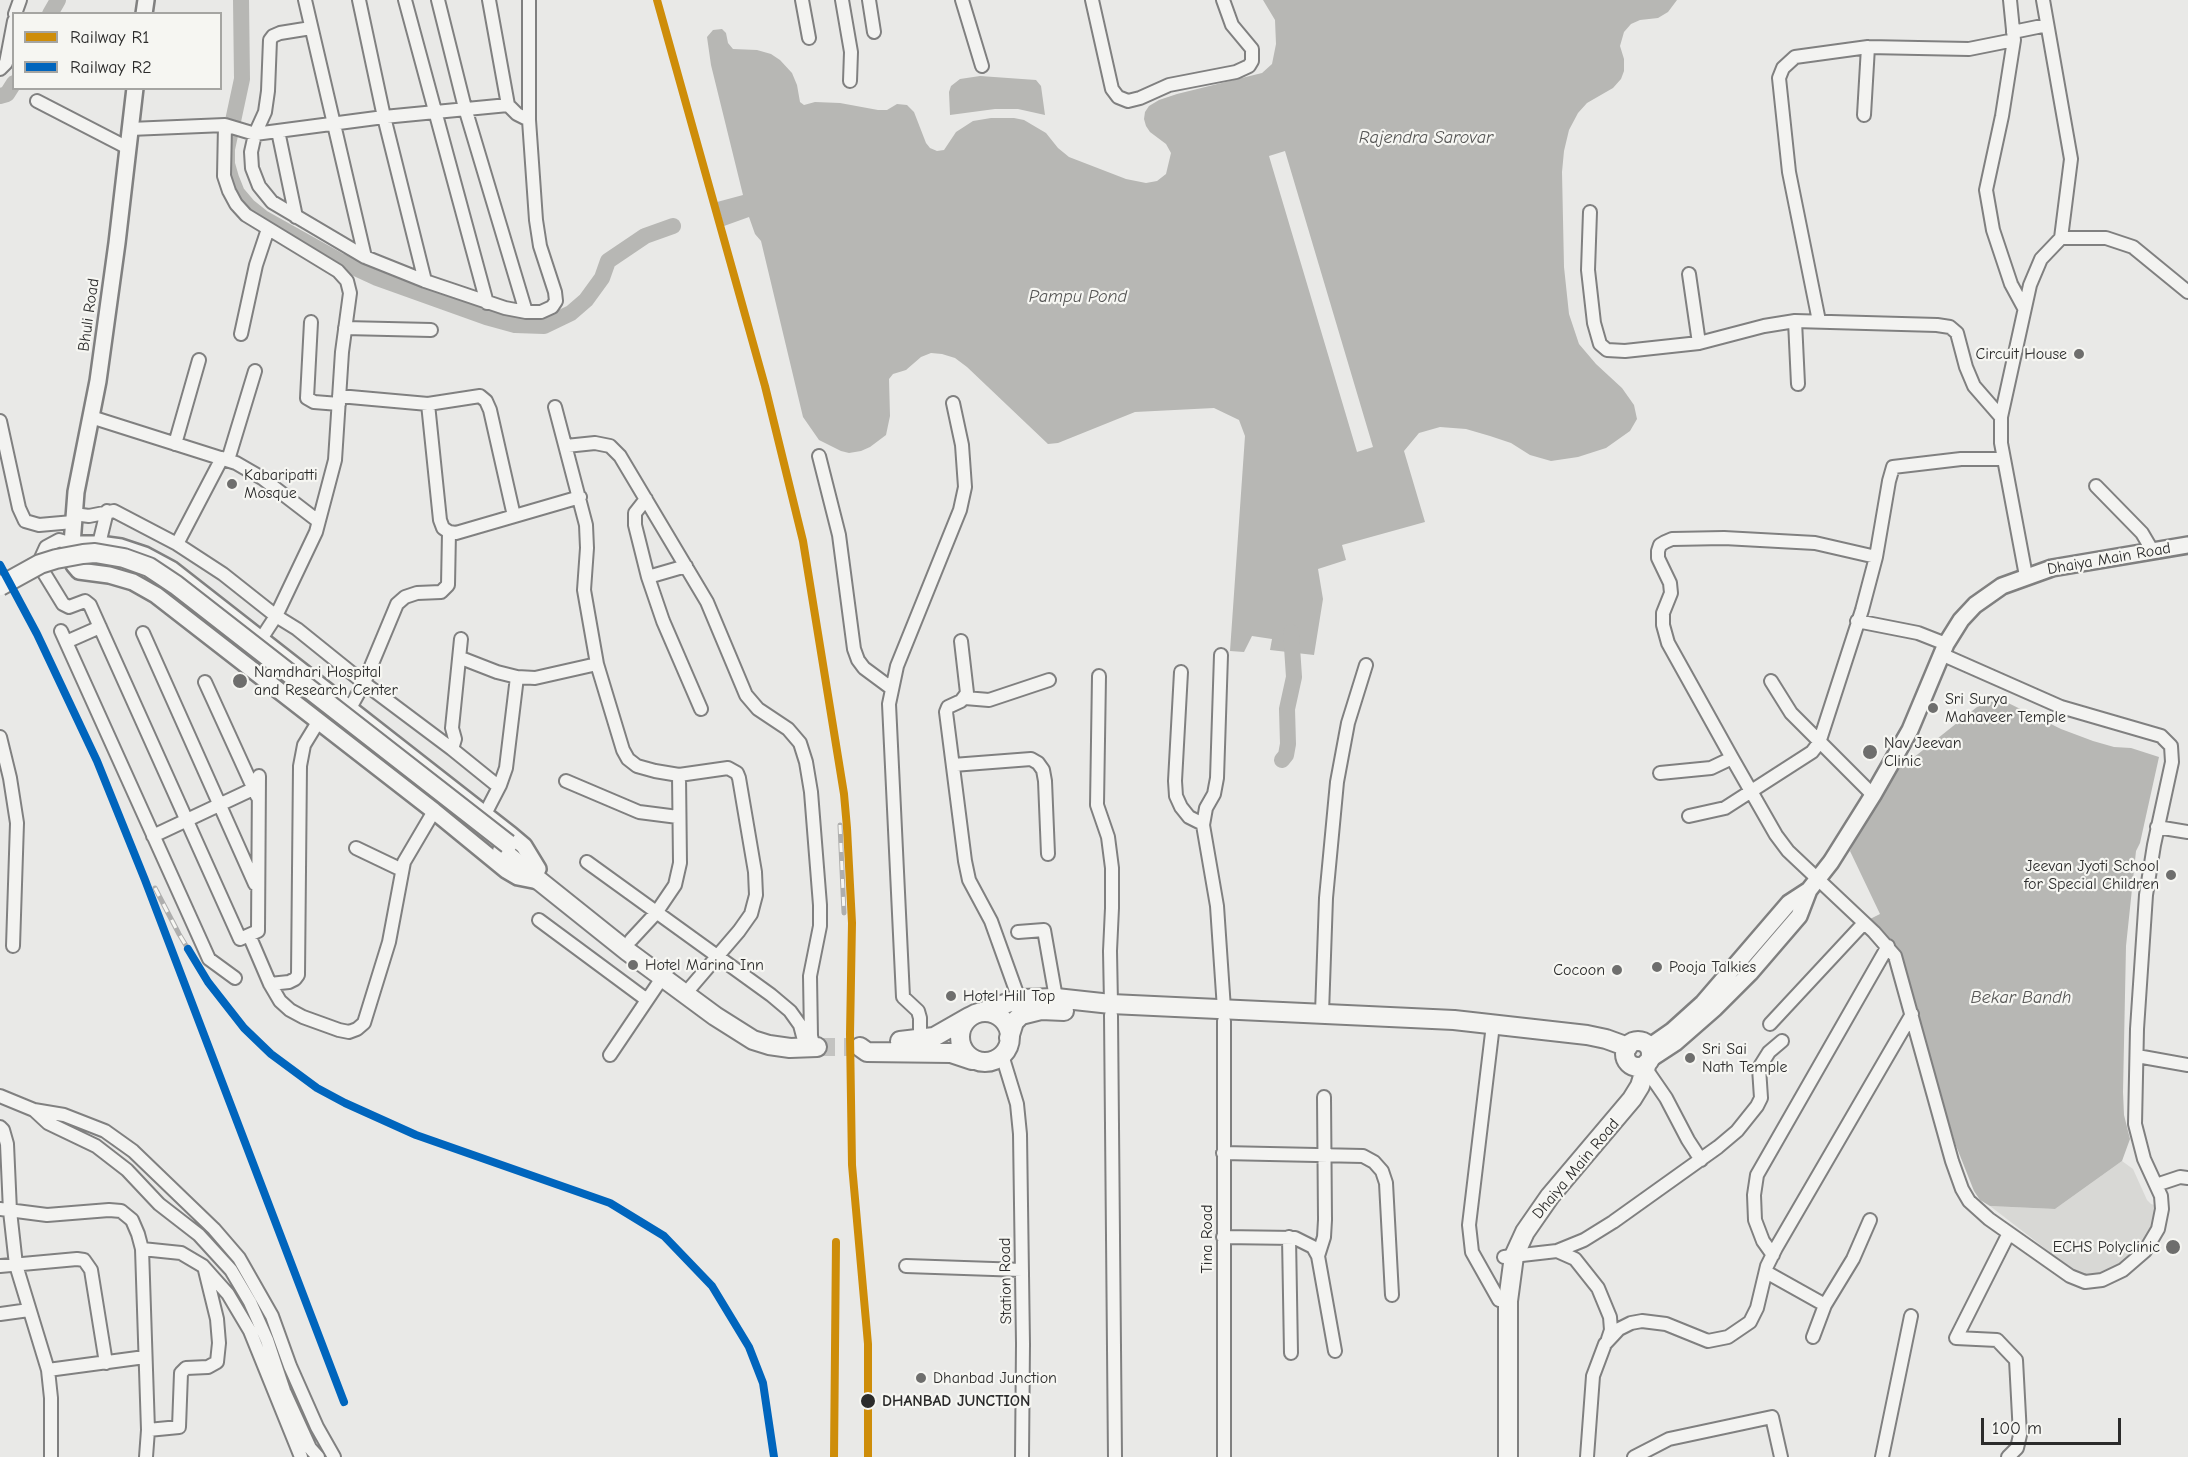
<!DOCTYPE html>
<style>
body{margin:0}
#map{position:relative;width:2188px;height:1457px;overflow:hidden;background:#e9e9e7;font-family:"Comic Neue",sans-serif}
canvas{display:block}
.legend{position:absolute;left:12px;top:12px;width:210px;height:78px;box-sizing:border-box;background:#f6f6f2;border:2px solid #a5a5a2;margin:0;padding:8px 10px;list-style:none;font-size:18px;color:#2b2b2b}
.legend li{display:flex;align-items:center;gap:12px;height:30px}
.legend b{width:30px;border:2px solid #a5a5a2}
.scale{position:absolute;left:1981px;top:1418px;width:140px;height:27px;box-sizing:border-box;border:3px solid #2b2b2b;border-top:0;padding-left:8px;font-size:18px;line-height:21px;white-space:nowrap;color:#2b2b2b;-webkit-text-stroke:4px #f6f6f2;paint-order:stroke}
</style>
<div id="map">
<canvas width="2188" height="1457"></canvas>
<ul class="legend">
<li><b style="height:8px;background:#ce8d09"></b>Railway R1</li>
<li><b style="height:8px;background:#0065bd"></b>Railway R2</li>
</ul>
<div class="scale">100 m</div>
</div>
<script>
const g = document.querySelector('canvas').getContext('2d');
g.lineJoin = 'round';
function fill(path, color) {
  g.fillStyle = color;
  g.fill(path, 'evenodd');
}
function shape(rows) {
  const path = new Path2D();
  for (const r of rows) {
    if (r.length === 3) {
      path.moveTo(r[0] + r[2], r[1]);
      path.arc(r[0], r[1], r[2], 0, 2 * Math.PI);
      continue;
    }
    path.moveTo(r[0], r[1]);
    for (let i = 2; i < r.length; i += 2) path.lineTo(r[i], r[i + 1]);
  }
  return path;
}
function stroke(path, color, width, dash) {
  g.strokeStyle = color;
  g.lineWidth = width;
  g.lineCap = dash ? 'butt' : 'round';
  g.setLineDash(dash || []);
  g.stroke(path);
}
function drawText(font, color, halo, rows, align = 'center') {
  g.font = font + ' "Comic Neue",sans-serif';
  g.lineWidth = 4.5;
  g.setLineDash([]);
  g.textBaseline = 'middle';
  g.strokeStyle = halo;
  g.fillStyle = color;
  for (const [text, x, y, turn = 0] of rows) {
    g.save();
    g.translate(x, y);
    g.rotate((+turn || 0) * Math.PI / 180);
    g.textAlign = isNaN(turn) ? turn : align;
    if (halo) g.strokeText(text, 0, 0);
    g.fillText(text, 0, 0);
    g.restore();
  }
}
fill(shape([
 [2122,1161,2133,1169,2147,1200,2151,1204,2158,1206,2151,1235,2137,1254,2100,1275,2090,1277,2077,1273,1990,1206,2055,1209]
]), '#d8d8d5');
fill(shape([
 [1263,0,1677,0,1668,12,1658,18,1640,20,1631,24,1624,32,1620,46,1624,59,1624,71,1621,79,1613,88,1587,103,1578,113,1569,130,1564,151,1562,172,1564,267,1569,314,1579,344,1596,364,1622,388,1634,405,1637,419,1630,431,1606,448,1578,457,1551,461,1530,455,1511,443,1490,436,1466,429,1440,427,1419,433,1404,451,1425,522,1342,545,1346,560,1318,569,1323,599,1314,655,1270,650,1272,639,1252,636,1244,652,1230,651,1245,436,1239,420,1214,408,1135,412,1058,443,1048,444,967,367,955,358,942,354,931,353,921,357,906,370,893,374,889,379,890,416,886,435,870,447,861,451,849,453,841,451,819,440,803,417,761,241,755,234,749,217,724,226,717,202,743,195,711,65,707,37,713,30,722,29,726,33,728,43,733,49,757,50,771,54,780,60,792,73,797,85,800,102,804,105,815,102,840,103,878,110,887,110,897,104,907,105,914,112,926,143,930,148,937,151,944,150,956,132,973,121,991,118,1014,118,1024,120,1046,133,1058,148,1069,157,1126,179,1146,183,1157,181,1166,174,1171,153,1166,144,1150,132,1146,126,1144,119,1145,112,1149,106,1159,100,1177,94,1262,73,1272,64,1276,44,1275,20],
 [1285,151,1373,447,1357,452,1269,156],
 [980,76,1036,80,1041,86,1045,115,1018,109,995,109,950,115,949,92,951,86,960,79],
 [1996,697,2061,729,2093,741,2114,747,2131,748,2159,757,2140,843,2136,851,2126,946,2123,1092,2124,1115,2130,1139,2122,1161,2055,1209,1990,1206,1980,1200,1974,1191,1955,1143,1940,1092,1902,954,1870,919,1880,914,1850,851,1878,792,1898,763,1903,766,1977,707,1994,701]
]), '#b7b7b4');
stroke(shape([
 [241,0,242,79,227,149,227,164,231,178,237,193,248,206,263,218,338,260,377,278,486,317,515,325,544,326,571,313,586,300,602,278,608,261,645,236,673,226],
 [50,14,58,0],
 [0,96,7,94,14,83],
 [1282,760,1286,755,1288,744,1287,709,1294,677,1291,632]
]), '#b7b7b4', 16);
stroke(shape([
 [817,1047,856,1047]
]), '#c3c3c1', 18, [18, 9]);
const minor = shape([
 [305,0,365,257],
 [359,0,384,117,425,281],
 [405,0,487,303],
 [438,0,465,108,526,312],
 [489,0,508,105,517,114,529,120],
 [802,0,809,38],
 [842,0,851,52,850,81],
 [869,0,874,32],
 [962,0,982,66],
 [1092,0,1112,89,1118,97,1128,101,1140,98,1169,85,1236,72,1249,66,1252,61,1252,49,1232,25,1223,0],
 [2010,0,2014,40,2002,116,1986,190,1993,230,2011,284,2024,308],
 [15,14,20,0],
 [311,28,280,33,273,36,270,40,268,91,265,112,255,134,251,152,252,168,259,186,272,202,365,257,425,281,505,308,526,312,541,312,552,307,556,301,555,292,540,246,536,220,529,120,529,0],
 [2013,32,2047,25],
 [0,69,6,63,14,21],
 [37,101,128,148],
 [1864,115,1868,47],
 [225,125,224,176,229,191,236,204,246,215,338,271,347,281,350,293,342,352,335,460,316,532,276,616,261,639],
 [130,129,225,125,255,134,384,117,508,105],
 [278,131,296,217],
 [1590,212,1588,270,1594,323,1600,344,1607,350,1625,351,1699,343,1764,326,1795,321,1937,325,1950,327,1957,333,1966,367,1974,386,2001,417],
 [2061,238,2106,238,2133,247,2188,292],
 [1689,274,1699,343],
 [1795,321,1798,384],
 [1819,321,1789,172,1779,78,1783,68,1795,57,1868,47,1969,49,2014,40],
 [311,322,307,398,314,402,339,404],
 [345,328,431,330],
 [241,334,256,265,268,229],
 [339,396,428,404,480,396,486,401,490,410,514,516],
 [428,404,440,520,443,528,449,532,456,533,580,497],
 [555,407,586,525,587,548,584,590,597,664,623,750,628,759,637,766,655,771,679,775,728,768,737,773,739,778,755,872,756,895,751,914,739,931,691,987],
 [91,417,236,463,262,478,318,521],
 [0,421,19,508,25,521,39,525,73,522],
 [175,444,199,360],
 [566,446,595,443,610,446,620,456,707,602,746,695,758,709,788,729,800,743,806,762,811,792,820,905,820,926,810,976,811,1036,814,1047],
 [819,456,839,535,854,649,858,660,864,668,891,688],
 [228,460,255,371],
 [2096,486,2142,533,2152,550],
 [646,499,635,513,635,525,648,577,663,621,701,709],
 [74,514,89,516,114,511,177,544,223,574,276,616,297,629,364,683,452,749,455,739,452,728,461,639],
 [72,544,59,540,46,547,41,558,44,573,63,604,69,607,85,601,90,605,240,939,258,931,259,776],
 [99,544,107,511],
 [177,544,222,458],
 [1876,557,1815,543,1724,538,1672,539,1665,542,1660,545,1658,551,1658,558,1670,583,1671,593,1663,613,1663,625,1668,643,1732,758,1776,835,1788,851,1874,932,1895,956,1952,1161,1962,1189,1969,1201,1989,1219,2070,1276,2085,1282,2102,1280,2123,1270,2145,1251,2158,1229,2162,1209,2161,1196,2144,1159,2135,1124,2137,1029,2146,895,2154,845,2172,762,2171,746,2161,736,2061,707,1941,654],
 [2026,576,2001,443,2001,417,2030,285,2041,259,2061,238,2071,159,2043,0],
 [648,577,686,566],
 [1857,621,1918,633,1946,644],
 [61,631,209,959,235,978],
 [143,633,255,884],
 [961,641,967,693,961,701,948,707,946,712,965,861,969,880,991,921,1019,999],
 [66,642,100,627],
 [1221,655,1217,778,1214,794,1206,808,1203,825,1217,906,1224,1009],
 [461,658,497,672,517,677,535,678,597,664],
 [1181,672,1175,781,1176,796,1181,807,1189,817,1203,824],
 [1099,676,1097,805,1108,837,1112,868,1112,908,1110,951,1111,1004],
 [1771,681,1791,713,1873,795],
 [205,682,257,796],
 [965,698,989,700,1049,680],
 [350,708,364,683,397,604,405,597,417,593,441,592,448,585,449,532],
 [0,737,10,778,17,823,13,946],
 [452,749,499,787],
 [953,765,1031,759,1038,763,1043,770,1045,781,1048,854],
 [1660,773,1711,768,1732,758],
 [566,781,639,812,678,817],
 [485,814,500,785,506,768,517,677],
 [1689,816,1725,808,1812,752,1819,743,1862,610,1876,557,1889,481,1893,467,1961,459,2004,459],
 [2157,827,2188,832],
 [153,836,253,789],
 [356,848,402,870],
 [587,862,771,995,790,1011,800,1025,806,1048],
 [539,920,647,1000],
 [1018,932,1044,930,1056,998],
 [249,935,270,984,280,1001,290,1010,303,1017,339,1030,349,1032,357,1029,364,1023,389,942,404,862,434,811],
 [631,940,656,913,675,885,680,863,679,775],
 [270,984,289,982,295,979,298,975,300,766,304,745,318,722],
 [1322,1013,1326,898,1337,782,1348,723,1366,665],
 [1111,1015,1115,1457],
 [1224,1021,1224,1457],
 [1770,1024,1864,923],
 [1492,1033,1469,1225,1472,1252,1499,1300],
 [920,1040,920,1018,918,1011,903,997,889,704,897,666,960,510,965,487,962,445,953,403],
 [610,1055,668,969],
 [1002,1055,1017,1104,1020,1134,1023,1344,1022,1457],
 [2137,1056,2188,1065],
 [1646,1069,1666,1098,1688,1140,1701,1160],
 [0,1096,34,1110,64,1115,105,1131,133,1151,214,1229,239,1258,272,1316,290,1366,317,1427,334,1457],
 [34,1110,48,1123,96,1146,127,1170,159,1204,199,1235,231,1270,250,1302,267,1340,284,1391,310,1448,318,1457],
 [0,1127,3,1130,7,1144,10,1211,16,1265,48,1370,51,1398,51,1457],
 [1223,1153,1363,1156,1374,1162,1382,1171,1386,1183,1392,1295],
 [2156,1185,2180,1177,2188,1178],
 [0,1209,47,1215,109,1210,121,1211,132,1220,138,1234,142,1249,181,1253,203,1266,228,1294,250,1331,301,1457],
 [1223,1237,1295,1238,1313,1247,1318,1256,1335,1351],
 [1289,1237,1291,1353],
 [142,1249,148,1430,146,1457],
 [1557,1251,1575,1259,1598,1288,1610,1317,1611,1330,1608,1339],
 [1773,1255,1763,1241,1755,1220,1754,1195,1757,1175,1888,946],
 [1318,1256,1324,1237,1325,1220,1324,1097],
 [1504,1257,1557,1251,1584,1240,1613,1222,1718,1147,1737,1131,1757,1106,1761,1098,1759,1068,1769,1052,1782,1041],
 [0,1266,77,1259,84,1260,91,1270,106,1363],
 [906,1266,1022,1270],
 [1766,1272,1825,1305],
 [0,1314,29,1310],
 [1813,1337,1825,1305,1853,1259,1870,1220],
 [48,1370,145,1357],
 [148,1430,179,1427,181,1373,186,1368,208,1367,217,1362,219,1343,217,1319,205,1270],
 [1587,1457,1593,1376,1605,1344,1619,1329,1631,1323,1642,1321,1666,1324,1708,1341,1728,1337,1750,1322,1757,1308,1767,1266,1776,1248,1912,1014],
 [1634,1457,1669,1439,1772,1417,1781,1457],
 [1882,1457,1911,1316],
 [2008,1457,2017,1448,2020,1435,2016,1360,1997,1340,1956,1338,2009,1233]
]);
const major = shape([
 [144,14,146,0],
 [135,88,117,243,98,381,76,492,72,544,74,565,79,571,109,575,133,582,156,595,434,811,506,870,518,877,538,881],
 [72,544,99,544,121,547,145,555,171,569,511,835,524,846,538,869],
 [1649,1047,1672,1031,1703,1003,1789,903,1809,890],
 [1649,1060,1675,1043,1715,1008,1750,973,1799,916,1809,890,1831,862,1873,795,1910,730,1946,644,1961,620,1975,605,2002,586,2052,568,2188,545]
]);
const highway = shape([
 [502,851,627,951,715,1016,753,1040,769,1045,790,1048,817,1047],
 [982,1012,1019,999,1056,998,1111,1004,1454,1020,1587,1035,1606,1039,1628,1047],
 [985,1037,25],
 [1009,1038,1014,1022,1021,1015,1041,1010,1064,1011],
 [900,1041,934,1037,969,1017],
 [1638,1054,13],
 [860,1047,867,1052,951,1053,972,1060],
 [1508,1457,1508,1301,1514,1256,1525,1232,1550,1196,1632,1099,1640,1086,1647,1063]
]);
stroke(minor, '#808080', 16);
stroke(major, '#808080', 20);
stroke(highway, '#808080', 22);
stroke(minor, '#f3f3f1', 12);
stroke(major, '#f3f3f1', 15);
stroke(highway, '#f3f3f1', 18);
const rail = shape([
 [0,565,37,634,97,761,145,880,344,1402],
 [840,825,844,913],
 [155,888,179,934,208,982,244,1028,271,1054,317,1088,345,1103,416,1135,610,1203,664,1236,712,1286,749,1347,763,1383,774,1457],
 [852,1165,868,1344,868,1457]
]);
stroke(rail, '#aeaead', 5);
stroke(rail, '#f6f6f2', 3, [9]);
const highwayBridge = shape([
 [0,586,40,564,56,559,83,554,95,553,124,558,149,567,176,585,508,844]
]);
stroke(highwayBridge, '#808080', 22, []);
stroke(highwayBridge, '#f3f3f1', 18);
stroke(shape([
 [657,0,765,386,803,541,844,794,847,828,852,923,850,1034,852,1165,868,1344,868,1457],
 [834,1457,836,1242]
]), '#ce8d09', 8);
stroke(shape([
 [0,565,37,634,97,761,145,880,344,1402],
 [188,949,208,982,244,1028,271,1054,317,1088,345,1103,416,1135,610,1203,664,1236,712,1286,749,1347,763,1383,774,1457]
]), '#0065bd', 8);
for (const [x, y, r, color] of [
 [2079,354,6,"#6e6e6d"],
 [232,484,6,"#6e6e6d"],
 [240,681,8,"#6e6e6d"],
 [1933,708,6,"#6e6e6d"],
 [1870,752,8,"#6e6e6d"],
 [2171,875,6,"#6e6e6d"],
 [633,965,6,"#6e6e6d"],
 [1657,967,6,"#6e6e6d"],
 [1617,970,6,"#6e6e6d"],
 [951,996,6,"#6e6e6d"],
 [1690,1058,6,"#6e6e6d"],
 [2173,1247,8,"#6e6e6d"],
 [921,1378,6,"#6e6e6d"],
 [868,1401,8,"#2b2b2b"]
]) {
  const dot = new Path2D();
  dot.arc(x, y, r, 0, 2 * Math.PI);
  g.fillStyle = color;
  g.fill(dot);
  stroke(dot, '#f6f6f2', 2);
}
drawText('16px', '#2b2b2b', '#f6f6f2', [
 ["Bhuli Road",89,315,-82],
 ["Dhaiya Main Road",2109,559,-10],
 ["Dhaiya Main Road",1576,1169,-50],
 ["Tina Road",1207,1239,-90],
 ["Station Road",1006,1281,-91]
]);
drawText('16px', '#2b2b2b', '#f6f6f2', [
 ["Circuit House",2067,354,"right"],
 ["Kabaripatti",244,475],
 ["Mosque",244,493],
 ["Namdhari Hospital",254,672],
 ["and Research Center",254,690],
 ["Sri Surya",1945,699],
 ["Mahaveer Temple",1945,717],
 ["Nav Jeevan",1884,743],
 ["Clinic",1884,761],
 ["Jeevan Jyoti School",2159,866,"right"],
 ["for Special Children",2159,884,"right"],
 ["Hotel Marina Inn",645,965],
 ["Pooja Talkies",1669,967],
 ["Cocoon",1605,970,"right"],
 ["Hotel Hill Top",963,996],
 ["Sri Sai",1702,1049],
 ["Nath Temple",1702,1067],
 ["ECHS Polyclinic",2160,1247,"right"],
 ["Dhanbad Junction",933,1378]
], 'left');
drawText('bold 16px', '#2b2b2b', '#f6f6f2', [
 ["DHANBAD JUNCTION",882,1401]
], 'left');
drawText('italic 18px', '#545453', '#f6f6f2', [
 ["Rajendra Sarovar",1426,138],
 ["Pampu Pond",1078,297],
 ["Bekar Bandh",2021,998]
]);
</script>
